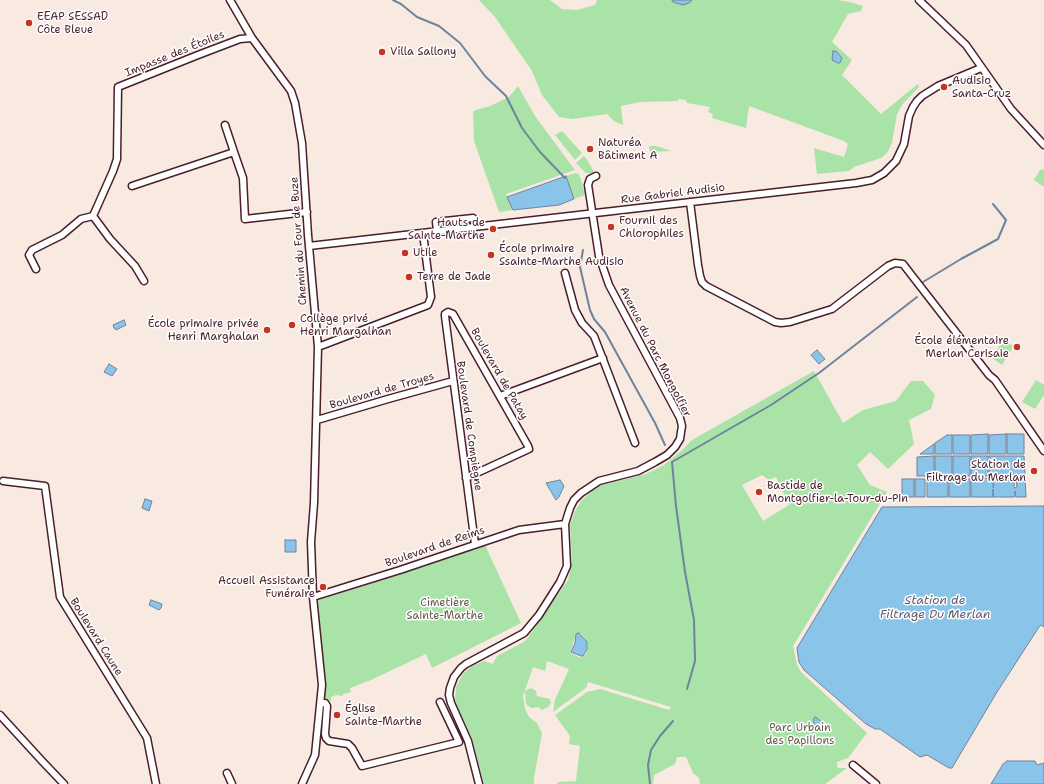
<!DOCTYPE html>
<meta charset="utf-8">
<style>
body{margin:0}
canvas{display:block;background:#f8e9e1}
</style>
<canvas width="1044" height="784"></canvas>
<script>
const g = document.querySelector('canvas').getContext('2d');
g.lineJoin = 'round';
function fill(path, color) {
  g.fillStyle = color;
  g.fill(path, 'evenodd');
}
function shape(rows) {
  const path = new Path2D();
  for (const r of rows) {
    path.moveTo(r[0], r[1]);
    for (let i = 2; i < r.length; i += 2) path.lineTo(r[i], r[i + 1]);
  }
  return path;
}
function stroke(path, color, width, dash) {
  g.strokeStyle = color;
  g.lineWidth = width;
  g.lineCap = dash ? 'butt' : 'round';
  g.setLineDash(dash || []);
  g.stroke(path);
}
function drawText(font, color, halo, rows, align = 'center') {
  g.font = font + ' "Shantell Sans",sans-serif';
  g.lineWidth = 3;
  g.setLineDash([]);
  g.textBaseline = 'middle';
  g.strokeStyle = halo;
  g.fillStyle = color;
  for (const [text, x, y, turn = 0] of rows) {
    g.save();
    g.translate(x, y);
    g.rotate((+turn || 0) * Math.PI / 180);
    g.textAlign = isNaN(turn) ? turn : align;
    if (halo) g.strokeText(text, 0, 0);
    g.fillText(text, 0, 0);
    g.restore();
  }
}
fill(shape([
 [479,0,550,0,562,9,577,10,595,5,597,0,837,0,850,2,863,6,861,11,848,14,832,42,852,60,842,75,881,114,918,84,919,87,902,105,897,114,892,143,887,153,881,158,854,167,849,171,817,174,814,148,844,157,848,144,844,141,749,106,746,128,712,118,713,114,708,112,710,107,687,103,686,100,679,99,678,101,640,102,621,106,623,125,614,121,607,114,572,119,559,117,542,95,532,71,495,17],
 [518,86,535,116,575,170,506,194,513,210,499,212,474,141,473,111,490,106,509,97],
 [562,131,582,153,575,160,555,135],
 [649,146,656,146,671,151,650,152],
 [584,156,588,161,595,174,586,173,576,163],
 [1043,169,1044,170,1044,187,1034,180,1040,170],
 [576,173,579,174,581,180,585,195,574,199,566,176],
 [1003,340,1014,346,1002,365,992,358],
 [814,371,843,423,863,410,896,401,911,381,923,381,935,395,931,409,909,420,914,444,888,469,870,452,857,465,870,485,887,492,793,646,797,665,801,672,867,733,848,758,837,762,837,767,839,768,847,768,825,784,700,784,699,778,693,773,686,757,677,757,675,764,654,775,653,784,557,784,558,782,576,781,580,746,569,744,570,736,555,715,576,700,587,692,600,689,669,710,671,707,588,682,586,688,553,712,555,700,569,669,547,661,545,671,533,667,523,696,525,709,529,717,537,723,542,733,534,778,534,784,484,784,472,738,455,702,456,687,463,674,472,666,484,661,493,664,497,656,522,643,527,639,568,580,572,561,570,525,575,511,581,501,593,490,602,485,646,474,664,465,682,450,692,440],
 [762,475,769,480,776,477,789,505,763,521,742,485],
 [581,633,588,644,586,654,581,658,570,653,576,634],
 [1036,380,1044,385,1044,395,1035,409,1022,402],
 [485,545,521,623,432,668,426,654,371,680,350,688,351,692,343,694,343,696,336,695,331,697,331,701,324,700,325,681,317,604,319,600,385,579],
 [531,688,536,691,537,696,550,699,551,703,548,707,542,710,538,707,531,708,526,704,525,691]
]), '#aae3a7');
const water = shape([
 [672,0,692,0,689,3,683,5,673,2,672,0],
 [833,51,836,51,842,58,840,63,838,63,832,60,833,51],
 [566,176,574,199,559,205,513,210,507,197,566,176],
 [124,320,126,325,116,330,114,328,113,325,124,320],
 [817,350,825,359,819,364,811,355,817,350],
 [109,364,117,369,112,376,104,372,109,364],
 [988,434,988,454,971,454,971,435,988,434],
 [1006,434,1006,454,989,454,989,435,1006,434],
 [1007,434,1024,434,1024,454,1007,454,1007,434],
 [947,435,952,435,952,454,935,454,935,443,947,435],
 [953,435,970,435,970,454,953,454,953,435],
 [934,444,934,454,920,454,934,444],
 [934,456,934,476,917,476,917,457,934,456],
 [935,456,952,456,952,476,935,476,935,456],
 [953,456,970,456,970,476,953,476,953,456],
 [971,456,988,456,988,476,971,476,971,456],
 [989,456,1024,456,1025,475,989,475,989,456],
 [993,478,1015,478,1014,487,1015,488,1017,487,1016,478,1025,478,1026,497,1016,497,1015,491,1015,497,993,497,993,489,993,497,971,497,971,479,993,478,993,488,994,487,993,478],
 [902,479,914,479,914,497,902,497,902,479],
 [915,479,925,479,925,497,915,497,915,479],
 [927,479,948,479,948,497,927,497,927,479],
 [949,479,970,479,970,497,949,497,949,479],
 [560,480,564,486,559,497,556,500,546,483,560,480],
 [145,499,152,501,149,511,142,508,145,499],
 [1044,506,1044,627,1041,625,1039,627,997,692,952,768,949,768,927,755,920,757,880,729,875,729,866,724,804,670,799,662,797,648,882,507,1044,506],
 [285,540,296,540,296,552,285,552,285,540],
 [151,600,162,604,161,608,159,610,149,605,151,600],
 [579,633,587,642,587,649,583,656,581,656,571,652,575,643,576,634,579,633],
 [815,717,817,718,825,725,825,728,823,731,819,731,815,725,813,720,815,717],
 [1007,761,1035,761,1037,765,1044,763,1044,784,991,784,1003,764,1007,761]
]);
fill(water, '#8ac5e9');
stroke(water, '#70839d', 1);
stroke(shape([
 [393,0,401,4,417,17,439,26,460,43,485,76,506,96,522,128,540,152,565,178],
 [583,250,580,267,590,310,594,319,605,332,655,423,665,445],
 [923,282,961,259,998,239,1006,220,993,204],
 [687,689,695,661,694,620,685,572,676,506,672,462,771,405,819,373,917,297],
 [650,784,648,765,651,750,660,736,673,721]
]), '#70839d', 2);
const street = shape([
 [230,0,252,38,291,91,295,103,302,143,308,235,318,347,314,503,311,542,313,597,322,685,315,755,302,784],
 [919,0,966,45,1011,109,1044,145],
 [225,125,234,152],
 [132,186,234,152,243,178,245,219,307,212],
 [690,202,698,265,700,276,702,282,706,286,775,322,781,323,790,322,832,309,888,266,895,263,903,264,989,375,995,380,1044,451],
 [437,231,436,222,473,218],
 [309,246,856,183,872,180,884,173,896,161,904,144,909,116,913,107,917,101,922,96,938,86,981,68],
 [36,269,29,255,32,250,62,235,81,219,93,216],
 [565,273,575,310,582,323,594,336,635,443],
 [144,281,135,266,110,239,93,216,113,171,117,159,118,87,198,55,240,39,252,38],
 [318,347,428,305,431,297,423,233],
 [500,396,603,358],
 [317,420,388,399,453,381],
 [466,478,529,449,528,446,453,314,448,312,445,314,445,316,475,544],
 [3,481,45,486,60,597,147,738,156,784],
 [313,597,400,570,519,530,565,524],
 [321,703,325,703,327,706,325,734,326,738,329,741,348,744,352,748,362,766,459,742,440,702],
 [0,715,43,762,64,784],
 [853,765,876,784],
 [227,773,232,784],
 [479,784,468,741,451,703,449,695,450,688,454,677,461,668,466,664,524,633,539,615,560,582,567,566,565,524,570,508,574,500,581,493,599,481,638,471,655,462,667,455,675,447,680,439,681,432,682,426,680,418,609,285,599,256,588,185,590,179,596,176]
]);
stroke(street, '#4a1f2b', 9);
stroke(street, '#fff', 6);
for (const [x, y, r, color] of [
 [29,23,4,"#c8321e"],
 [382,52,4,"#c8321e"],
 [944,87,4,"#c8321e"],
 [590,149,4,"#c8321e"],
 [611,227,4,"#c8321e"],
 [493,229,4,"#c8321e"],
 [405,253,4,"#c8321e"],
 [491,255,4,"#c8321e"],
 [409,277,4,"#c8321e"],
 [292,325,4,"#c8321e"],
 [267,330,4,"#c8321e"],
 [1017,347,4,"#c8321e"],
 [1034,471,4,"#c8321e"],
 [759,492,4,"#c8321e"],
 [323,587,4,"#c8321e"],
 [337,715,4,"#c8321e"]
]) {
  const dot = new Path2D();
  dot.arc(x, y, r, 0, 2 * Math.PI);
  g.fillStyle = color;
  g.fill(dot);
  stroke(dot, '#fff', 1.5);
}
drawText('11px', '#4a1f2b', '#fff', [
 ["EEAP SESSAD",37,17],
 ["Côte Bleue",37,30],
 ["Villa Sallony",390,52],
 ["Audisio",952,81],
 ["Santa-Cruz",952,94],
 ["Naturéa",598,143],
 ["Bâtiment A",598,156],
 ["Fournil des",619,221],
 ["Chlorophiles",619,234],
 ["Hauts de",485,223,"right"],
 ["Sainte-Marthe",485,236,"right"],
 ["École primaire",499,249],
 ["Ssainte-Marthe Audisio",499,262],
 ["Utile",413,253],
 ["Terre de Jade",417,277],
 ["Collège privé",300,319],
 ["Henri Margalhan",300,332],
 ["École primaire privée",259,324,"right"],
 ["Henri Marghalan",259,337,"right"],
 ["École élémentaire",1009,341,"right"],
 ["Merlan Cerisaie",1009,354,"right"],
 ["Station de",1026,465,"right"],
 ["Filtrage du Merlan",1026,478,"right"],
 ["Bastide de",767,486],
 ["Montgolfier-la-Tour-du-Pin",767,499],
 ["Accueil Assistance",315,581,"right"],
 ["Funéraire",315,594,"right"],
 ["Église",345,709],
 ["Sainte-Marthe",345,722]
], 'left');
drawText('11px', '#4a1f2b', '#fff', [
 ["Impasse des Étoiles",175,54,-22],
 ["Rue Gabriel Audisio",673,194,-7],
 ["Chemin du Four de Buze",299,241,-94],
 ["Avenue du Parc Mongolfier",655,352,63],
 ["Boulevard de Patay",499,374,60],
 ["Boulevard de Troyes",382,391,-16],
 ["Boulevard de Compiègne",469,426,82],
 ["Boulevard de Reims",435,547,-19],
 ["Boulevard Caune",96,637,58]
]);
drawText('11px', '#675a50', '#fff', [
 ["Cimetière",445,603],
 ["Sainte-Marthe",445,616],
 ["Parc Urbain",800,728],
 ["des Papillons",800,741]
]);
drawText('italic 12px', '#60596e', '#fff', [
 ["Station de",935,601],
 ["Filtrage Du Merlan",935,615]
]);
</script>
